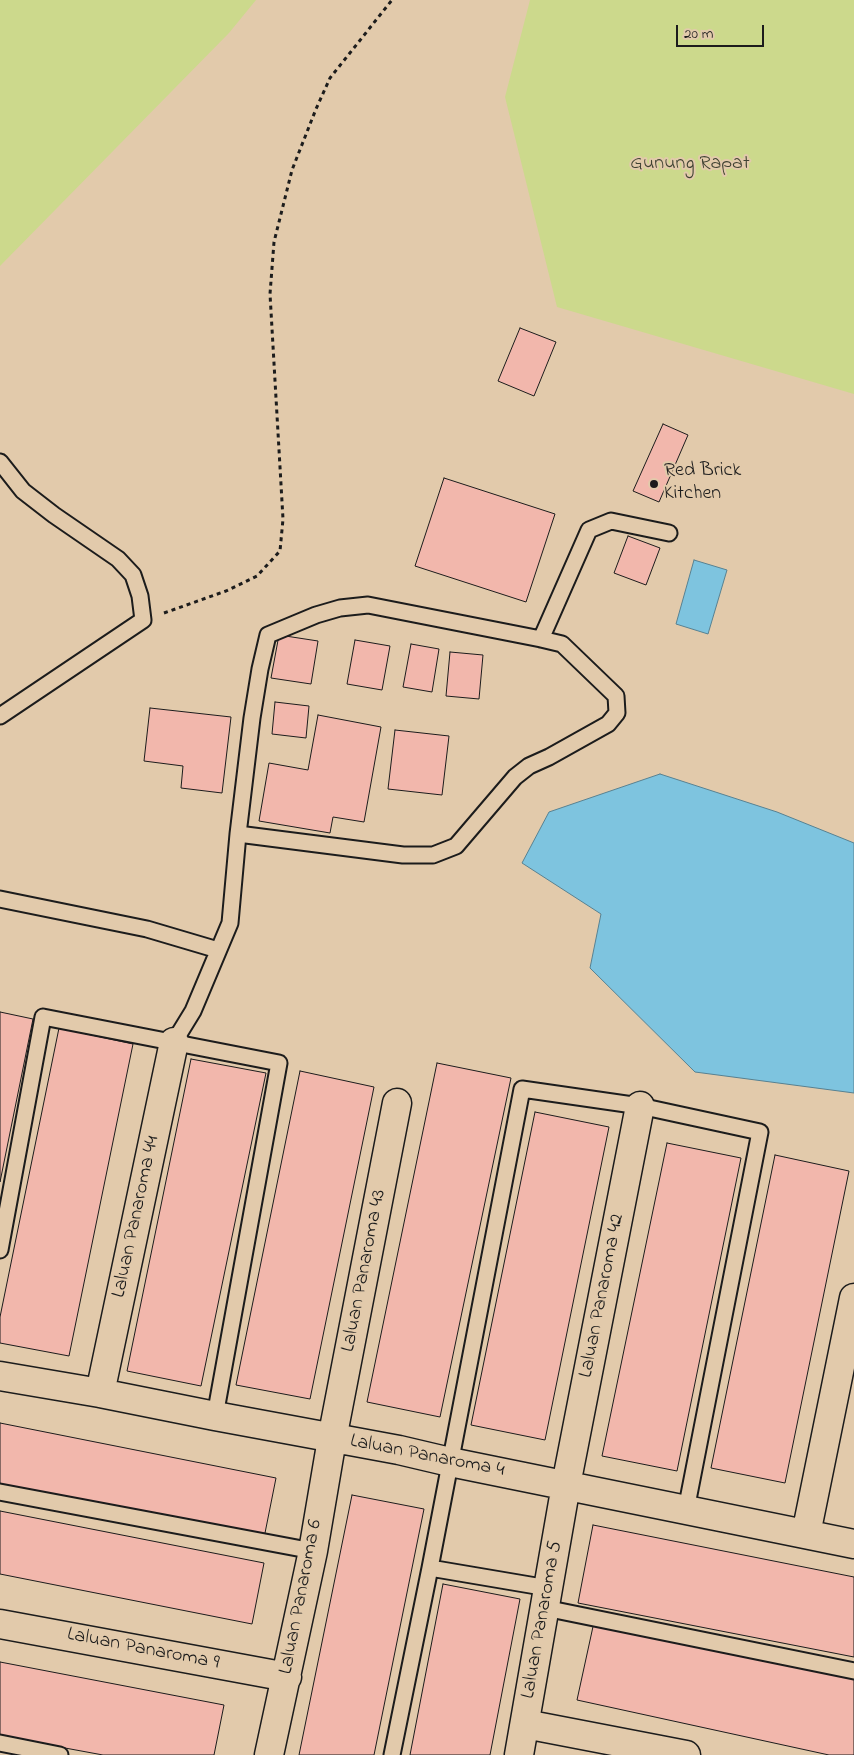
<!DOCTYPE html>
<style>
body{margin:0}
#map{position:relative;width:854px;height:1755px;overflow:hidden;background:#e2caab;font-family:"Indie Flower",sans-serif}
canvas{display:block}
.scale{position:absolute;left:676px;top:25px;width:88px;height:22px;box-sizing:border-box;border:2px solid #1c1c1c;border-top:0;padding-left:6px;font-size:15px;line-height:18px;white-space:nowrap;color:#1c1c1c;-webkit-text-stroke:4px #e2caab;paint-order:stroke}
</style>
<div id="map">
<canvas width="854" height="1755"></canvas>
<div class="scale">20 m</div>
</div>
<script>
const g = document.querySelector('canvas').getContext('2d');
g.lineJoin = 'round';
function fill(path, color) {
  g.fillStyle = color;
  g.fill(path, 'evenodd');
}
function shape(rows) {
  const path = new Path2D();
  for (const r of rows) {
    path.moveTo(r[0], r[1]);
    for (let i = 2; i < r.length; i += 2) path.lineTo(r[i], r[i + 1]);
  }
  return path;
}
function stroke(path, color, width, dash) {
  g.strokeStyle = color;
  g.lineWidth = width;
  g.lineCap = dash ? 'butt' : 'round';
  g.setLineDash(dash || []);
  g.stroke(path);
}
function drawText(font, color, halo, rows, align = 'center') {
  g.font = font + ' "Indie Flower",sans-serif';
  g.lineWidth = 4;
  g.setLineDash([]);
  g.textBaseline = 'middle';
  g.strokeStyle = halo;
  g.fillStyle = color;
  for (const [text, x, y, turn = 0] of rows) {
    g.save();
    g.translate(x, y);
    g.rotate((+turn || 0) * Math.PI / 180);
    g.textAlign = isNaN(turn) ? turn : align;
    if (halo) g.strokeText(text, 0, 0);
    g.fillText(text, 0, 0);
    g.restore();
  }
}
fill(shape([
 [0,0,256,0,229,33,0,266],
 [530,0,854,0,854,394,557,307,505,97]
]), '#ccd98c');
const water = shape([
 [694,560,727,570,708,634,676,624,694,560],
 [660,774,777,812,854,843,854,1093,695,1072,590,968,601,914,522,863,549,812,660,774]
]);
fill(water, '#7ec4df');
stroke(water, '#578191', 1);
const building = shape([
 [520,328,556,342,534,396,498,381,520,328],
 [663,424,688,435,659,502,633,491,663,424],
 [444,478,555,514,526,602,415,566,444,478],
 [628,536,660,548,646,585,614,573,628,536],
 [279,635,318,641,311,684,271,678,279,635],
 [355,640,390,646,382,690,347,684,355,640],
 [411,644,439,649,432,692,403,687,411,644],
 [450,652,483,655,479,699,446,696,450,652],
 [275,702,309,706,306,738,272,734,275,702],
 [150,708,231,717,222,793,181,788,183,766,144,761,150,708],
 [318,715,381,727,364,822,333,817,330,833,259,821,269,763,308,770,318,715],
 [395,730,449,736,442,795,388,789,395,730],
 [0,1012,33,1019,0,1182,0,1012],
 [59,1028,133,1044,69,1356,0,1343,0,1317,59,1028],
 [191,1059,266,1073,201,1386,127,1371,191,1059],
 [437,1063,511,1078,440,1417,367,1402,437,1063],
 [300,1071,374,1087,310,1399,236,1385,300,1071],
 [535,1112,609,1127,545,1440,471,1425,535,1112],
 [667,1143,741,1158,677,1471,602,1456,667,1143],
 [775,1155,849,1171,785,1483,711,1468,775,1155],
 [0,1423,276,1478,264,1538,0,1486,0,1423],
 [352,1495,424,1509,374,1755,299,1755,352,1495],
 [0,1511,264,1563,252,1624,0,1574,0,1511],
 [593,1525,854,1577,854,1657,578,1603,593,1525],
 [443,1584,520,1599,490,1755,410,1755,443,1584],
 [594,1622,854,1679,854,1755,829,1755,577,1700,594,1622],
 [0,1662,224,1705,214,1755,103,1755,0,1736,0,1662]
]);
fill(building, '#f2b7ac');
stroke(building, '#1c1c1c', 1);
const lane = shape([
 [0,462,23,491,54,515,118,559,133,575,140,596,143,620,0,716],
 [541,639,589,530,611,521,669,533],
 [0,899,147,929,218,950],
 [174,1042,193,1011,230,923,238,834,252,718,260,669,268,635,316,615,340,608,368,605,541,639,562,644,616,696,617,713,608,724,549,757,529,766,515,777,456,846,433,855,403,855,238,834],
 [0,1250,43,1017,279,1063,215,1416],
 [0,1492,313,1551],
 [430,1568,548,1588],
 [545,1608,854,1671],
 [0,1743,60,1755],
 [392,1755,430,1568,522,1089,640,1106,760,1132,686,1510]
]);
const street = shape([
 [0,1376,100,1393,215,1416,399,1450,450,1462,854,1544],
 [100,1393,174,1042],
 [806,1534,854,1298],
 [0,1624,287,1677],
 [525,1724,686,1755],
 [269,1755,313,1551,332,1439,397,1103],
 [519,1755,566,1485,640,1106]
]);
stroke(lane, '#1c1c1c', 19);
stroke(street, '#1c1c1c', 31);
stroke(shape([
 [164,613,226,591,257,576,280,551,283,519,270,294,274,242,292,170,316,109,330,78,392,0]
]), '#1c1c1c', 3, [4, 4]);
stroke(lane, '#e2caab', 15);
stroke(street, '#e2caab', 28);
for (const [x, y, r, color] of [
 [654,484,5,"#1c1c1c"]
]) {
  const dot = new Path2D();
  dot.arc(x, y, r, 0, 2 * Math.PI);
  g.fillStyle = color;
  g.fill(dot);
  stroke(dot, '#e2caab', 2);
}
drawText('20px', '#3f4232', '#e2caab', [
 ["Gunung Rapat",690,165]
]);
drawText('20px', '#1c1c1c', '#e2caab', [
 ["Red Brick",664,472],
 ["Kitchen",664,495]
], 'left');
drawText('20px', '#1c1c1c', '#e2caab', [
 ["Laluan Panaroma 44",137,1217,-78],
 ["Laluan Panaroma 43",365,1271,-79],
 ["Laluan Panaroma 42",603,1296,-79],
 ["Laluan Panaroma 4",427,1457,11],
 ["Laluan Panaroma 6",302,1597,-79],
 ["Laluan Panaroma 5",543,1620,-80],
 ["Laluan Panaroma 9",143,1650,11]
]);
</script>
